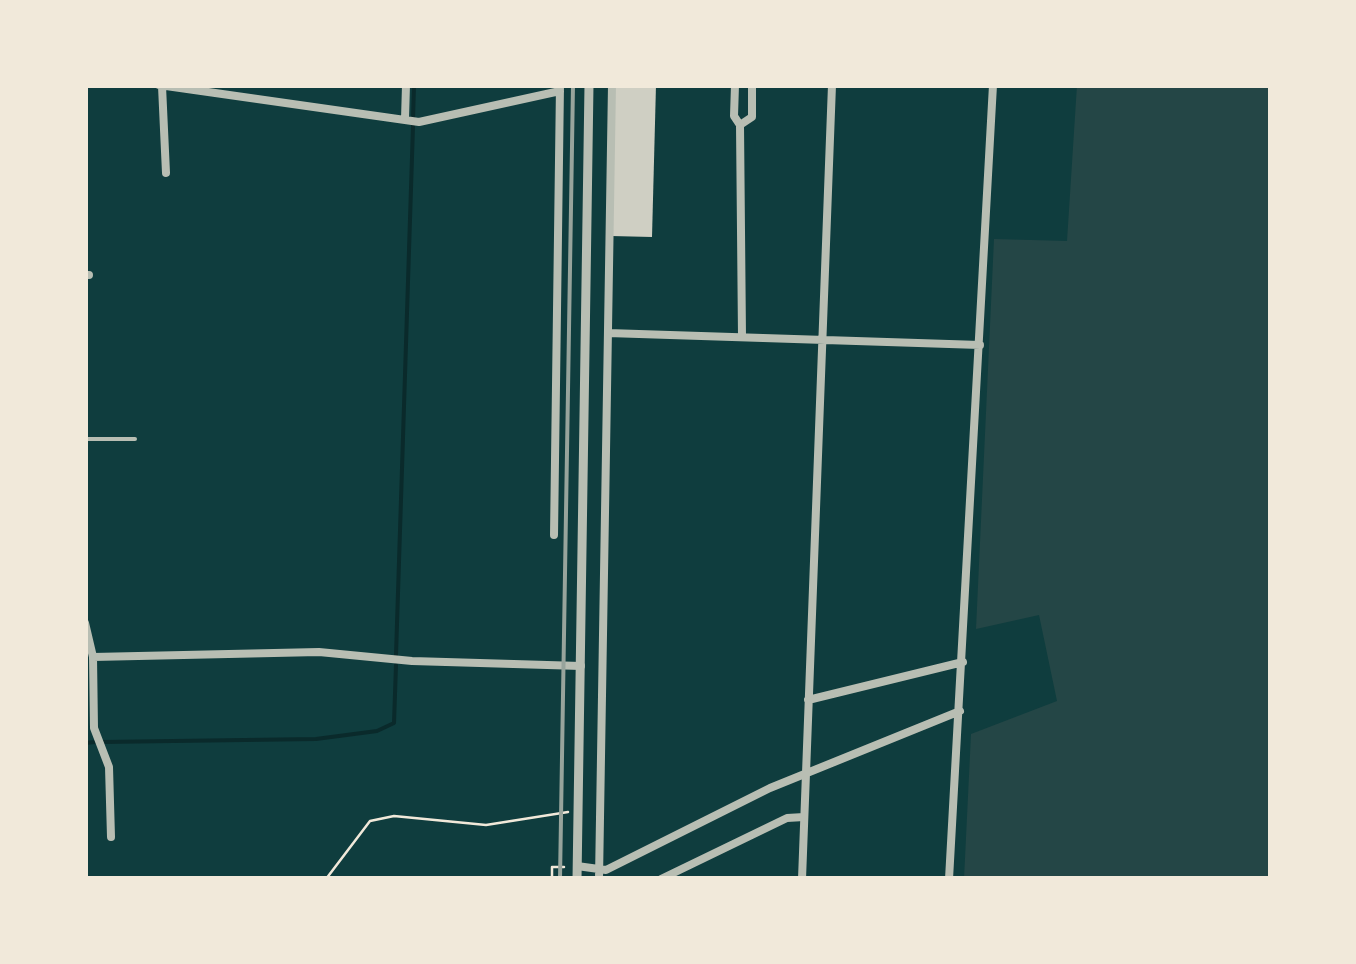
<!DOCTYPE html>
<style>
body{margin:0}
#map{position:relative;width:1356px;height:964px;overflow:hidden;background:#0f3d3e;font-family:"Source Serif 4",serif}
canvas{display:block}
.frame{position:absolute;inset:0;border:88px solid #f1e9da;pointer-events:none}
</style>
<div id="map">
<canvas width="1356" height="964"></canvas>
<div class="frame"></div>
</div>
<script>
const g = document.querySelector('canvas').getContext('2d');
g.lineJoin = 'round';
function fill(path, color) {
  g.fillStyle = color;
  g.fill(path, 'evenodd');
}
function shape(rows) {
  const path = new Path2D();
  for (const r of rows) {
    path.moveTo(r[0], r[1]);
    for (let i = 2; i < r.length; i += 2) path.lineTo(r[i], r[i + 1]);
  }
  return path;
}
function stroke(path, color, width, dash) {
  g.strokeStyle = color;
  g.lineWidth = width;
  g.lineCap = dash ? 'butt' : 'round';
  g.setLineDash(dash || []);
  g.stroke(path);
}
fill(shape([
 [1077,85,1271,85,1271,879,964,879,971,734,1057,701,1039,615,976,629,994,239,1067,241]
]), '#244646');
stroke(shape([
 [413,119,414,85],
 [396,655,413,126],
 [102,742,316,739,377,731,394,723,396,665],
 [85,743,95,742]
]), '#0a2a2b', 4);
fill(shape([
 [615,85,656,85,652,237,611,236]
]), '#cfcfc3');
stroke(shape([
 [326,879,370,821,394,816,486,825,568,812],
 [552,879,552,867,564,867]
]), '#f1e9da', 2.5);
stroke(shape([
 [85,439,135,439]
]), '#b8beb3', 4);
stroke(shape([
 [159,85,419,122,560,91],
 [735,85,734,116,740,125,742,337],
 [162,86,166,173],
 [405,119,406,85],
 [740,125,752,117,752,85],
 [85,275,89,275],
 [608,333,980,345],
 [554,535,560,85],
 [85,623,93,657,94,728,109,767,111,837],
 [93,657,319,652,412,661,581,666],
 [808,700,963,662],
 [577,866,606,870,770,788,960,711],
 [599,879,612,85],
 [661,879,787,818,804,817],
 [802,879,832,85],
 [949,879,993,85]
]), '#b8beb3', 8);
stroke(shape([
 [577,879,589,85]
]), '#b8beb3', 9);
stroke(shape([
 [560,879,573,85]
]), '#97a49c', 4);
</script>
